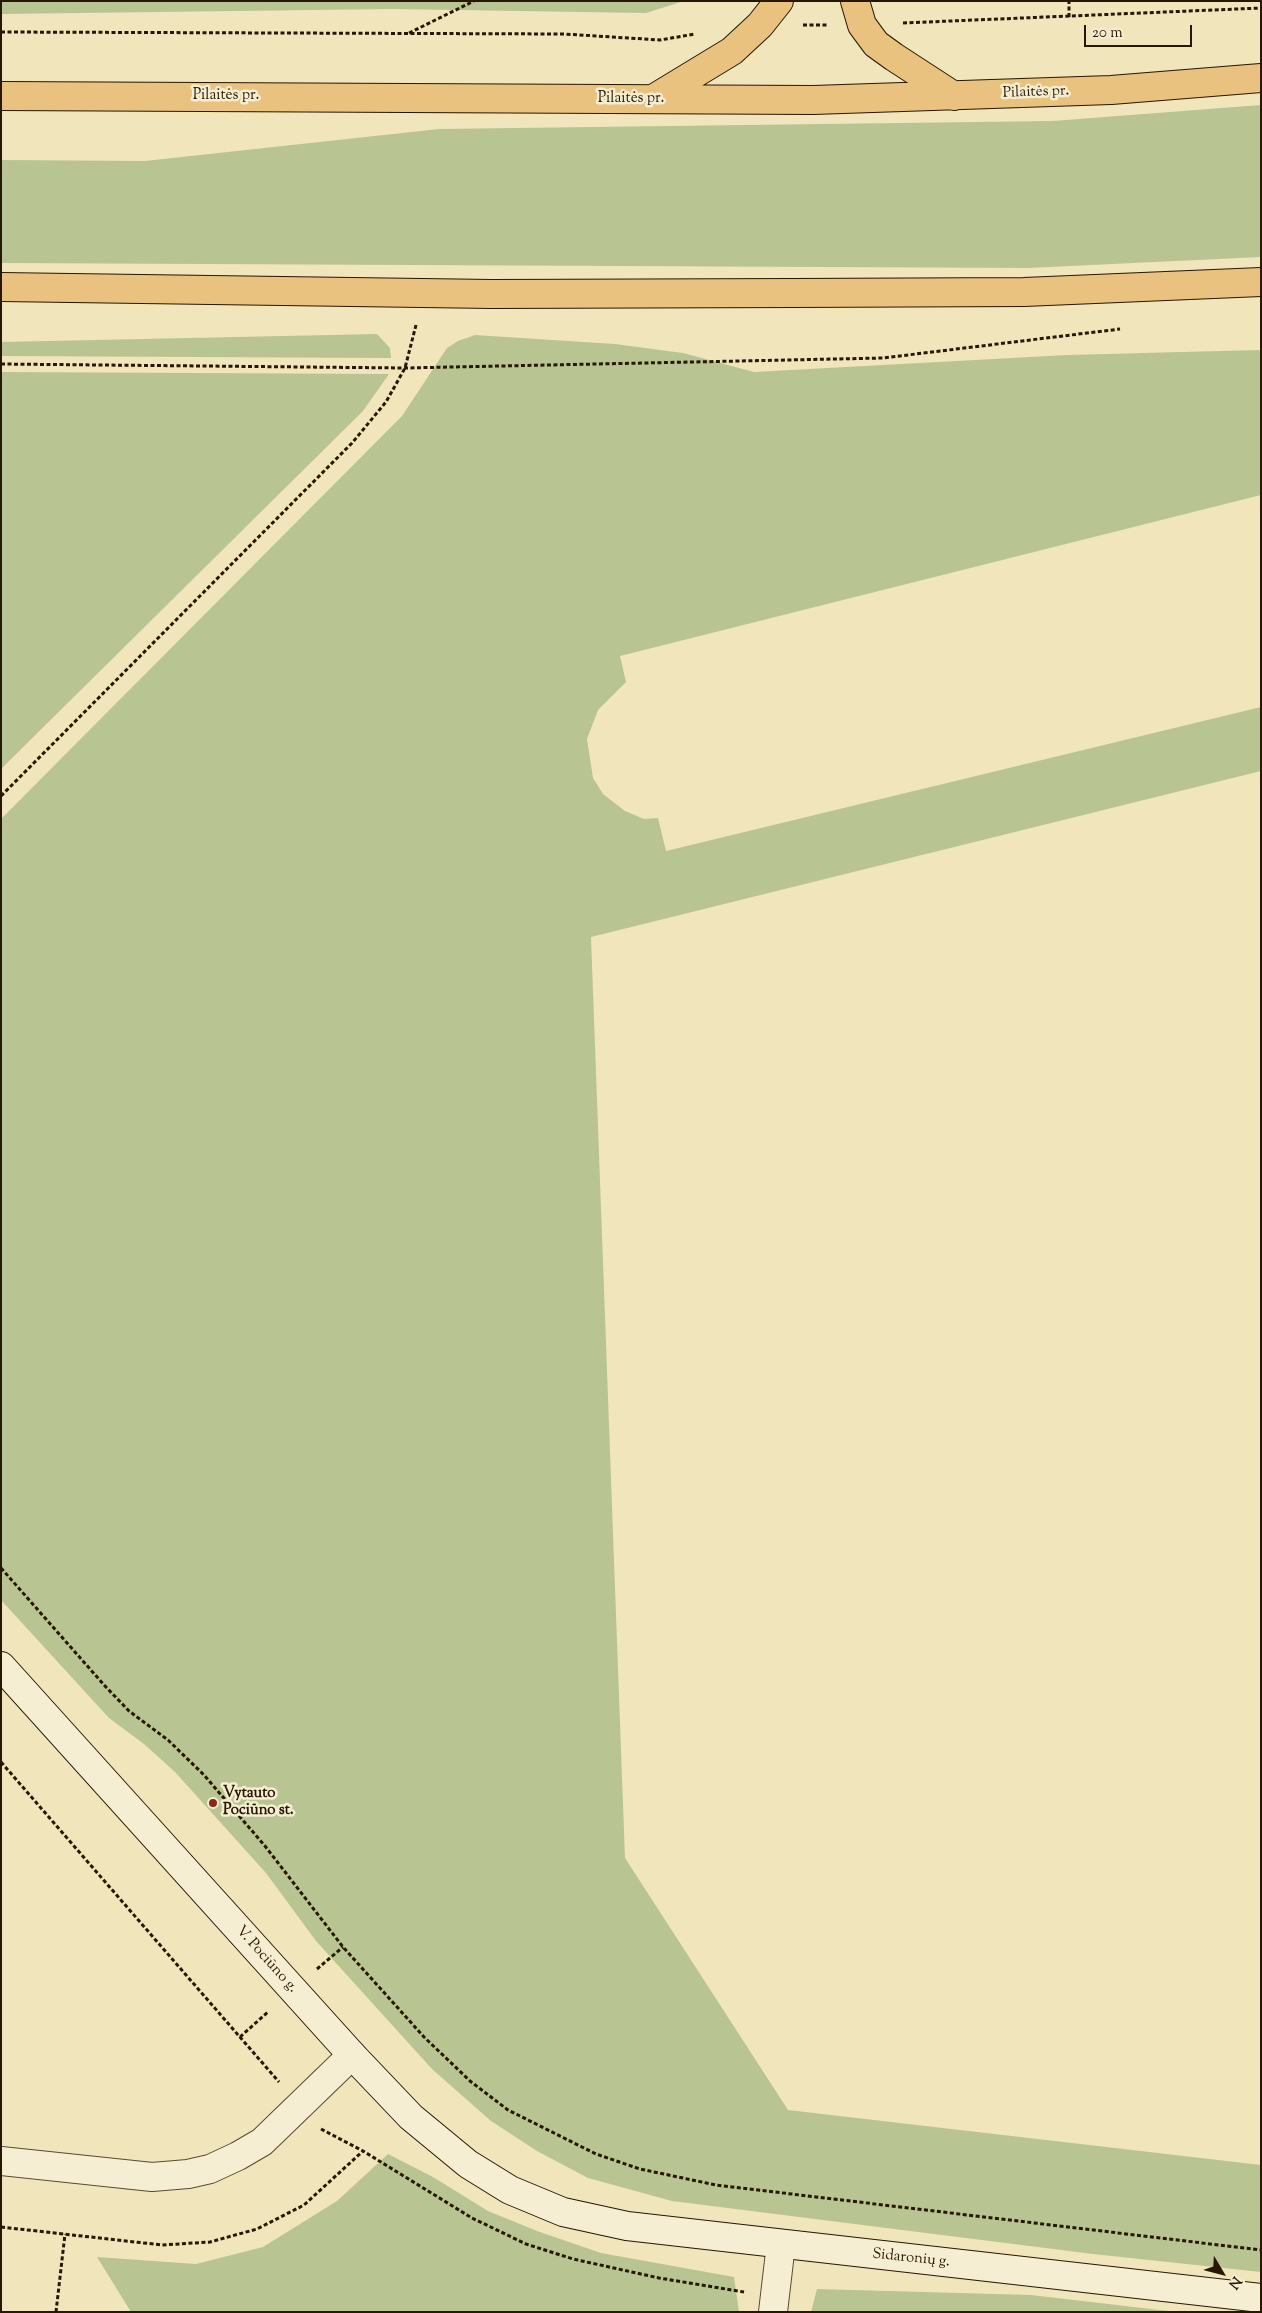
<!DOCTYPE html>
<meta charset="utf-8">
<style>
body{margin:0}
#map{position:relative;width:1262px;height:2313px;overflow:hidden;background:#f1e5bb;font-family:"Sorts Mill Goudy",serif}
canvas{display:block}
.frame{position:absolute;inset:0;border:2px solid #271600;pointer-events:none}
.north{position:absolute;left:1197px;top:2248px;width:50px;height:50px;-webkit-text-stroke:4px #f6eed3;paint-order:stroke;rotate:127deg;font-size:14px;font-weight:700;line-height:20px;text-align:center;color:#271600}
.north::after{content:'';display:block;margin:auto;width:18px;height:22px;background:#271600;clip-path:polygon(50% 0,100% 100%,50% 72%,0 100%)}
.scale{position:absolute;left:1084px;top:25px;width:108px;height:22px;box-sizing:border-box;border:2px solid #271600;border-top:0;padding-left:6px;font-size:15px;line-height:18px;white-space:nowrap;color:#271600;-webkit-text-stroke:4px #f6eed3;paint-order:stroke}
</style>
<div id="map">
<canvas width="1262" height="2313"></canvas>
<div class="frame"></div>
<div class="north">N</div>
<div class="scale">20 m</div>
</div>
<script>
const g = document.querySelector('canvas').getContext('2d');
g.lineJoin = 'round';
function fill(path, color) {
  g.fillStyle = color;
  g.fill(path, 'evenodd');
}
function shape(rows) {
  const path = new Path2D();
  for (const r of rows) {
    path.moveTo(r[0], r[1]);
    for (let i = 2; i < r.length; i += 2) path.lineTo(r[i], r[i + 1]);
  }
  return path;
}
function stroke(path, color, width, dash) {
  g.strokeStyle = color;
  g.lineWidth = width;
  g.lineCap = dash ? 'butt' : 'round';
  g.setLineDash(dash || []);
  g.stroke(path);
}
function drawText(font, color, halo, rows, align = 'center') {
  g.font = font + ' "Sorts Mill Goudy",serif';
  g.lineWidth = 5;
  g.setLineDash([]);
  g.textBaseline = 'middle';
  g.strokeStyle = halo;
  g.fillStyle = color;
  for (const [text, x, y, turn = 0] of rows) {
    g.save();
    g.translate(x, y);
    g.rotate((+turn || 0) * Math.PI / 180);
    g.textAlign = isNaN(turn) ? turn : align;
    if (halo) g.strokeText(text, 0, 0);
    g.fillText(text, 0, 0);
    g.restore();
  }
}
fill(shape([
 [1,1,684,1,646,13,392,9,1,14],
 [1261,105,1261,257,1028,268,1,263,1,160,145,161,439,129,1053,121],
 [377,334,390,348,391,358,1,356,1,342],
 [475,335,615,344,683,353,754,372,1067,355,1259,350,1261,353,1261,495,620,656,626,682,598,710,587,739,593,778,603,794,625,811,644,819,658,818,666,851,1261,707,1261,771,591,937,625,1858,788,2110,1261,2165,1261,2272,1093,2254,672,2201,588,2178,537,2151,491,2121,432,2069,316,1941,266,1873,175,1772,144,1744,109,1718,1,1600,1,819,402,416,447,348,458,341],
 [1,372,389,374,363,411,1,769],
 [388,2154,433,2177,488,2211,537,2231,601,2253,734,2277,739,2312,131,2312,97,2257,196,2264,263,2247,337,2201],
 [817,2289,1031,2295,1177,2312,811,2312]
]), '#b8c592');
const minor = shape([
 [1,2161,152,2177,188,2174,210,2169,238,2156,262,2142,352,2055],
 [773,2312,781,2244]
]);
const secondary = shape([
 [1,1666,352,2055,411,2117,468,2164,510,2190,563,2212,627,2226,1261,2298]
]);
const primary = shape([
 [855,1,862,25,876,44,894,57,954,96],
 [1,96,813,100,1111,90,1261,78],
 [653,99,732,51,760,25,779,1],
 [1,287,492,294,793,293,1024,292,1261,282]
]);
stroke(minor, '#5a4a2f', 30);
stroke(secondary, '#271600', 30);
stroke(primary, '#271600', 30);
stroke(shape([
 [1069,17,1069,1],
 [903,23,1261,8],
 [803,25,829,25],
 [1,32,564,34,660,40,695,34],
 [409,33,474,1],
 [1,364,405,368,883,358,1120,329],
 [1,796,352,443,386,402,405,368,416,325],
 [1,1568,105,1686,129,1711,168,1740,204,1775,265,1846,343,1947,424,2037,470,2081,508,2110,596,2154,640,2169,716,2185,1261,2250],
 [1,1762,279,2082],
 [317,1969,343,1947],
 [240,2037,269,2011],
 [321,2129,363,2151,472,2218,526,2244,573,2259,659,2278,744,2292],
 [1,2227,162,2245,210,2242,257,2229,304,2205,363,2151],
 [56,2312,65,2234]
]), '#271600', 3, [4, 2.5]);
stroke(minor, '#f6eed3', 28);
stroke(secondary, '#f6eed3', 28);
stroke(primary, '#e8c27e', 28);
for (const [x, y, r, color] of [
 [213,1803,5,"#8f2418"]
]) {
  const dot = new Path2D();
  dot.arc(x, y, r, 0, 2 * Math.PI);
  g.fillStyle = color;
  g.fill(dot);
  stroke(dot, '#f6eed3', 2);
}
drawText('15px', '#271600', '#f6eed3', [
 ["Pilaitės pr.",1036,93,-2],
 ["Pilaitės pr.",226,96],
 ["Pilaitės pr.",631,99],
 ["V. Pociūno g.",266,1960,48],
 ["Sidaronių g.",911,2259,6]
]);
drawText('bold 15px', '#271600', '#f6eed3', [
 ["Vytauto",223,1794],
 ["Pociūno st.",223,1811]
], 'left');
</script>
